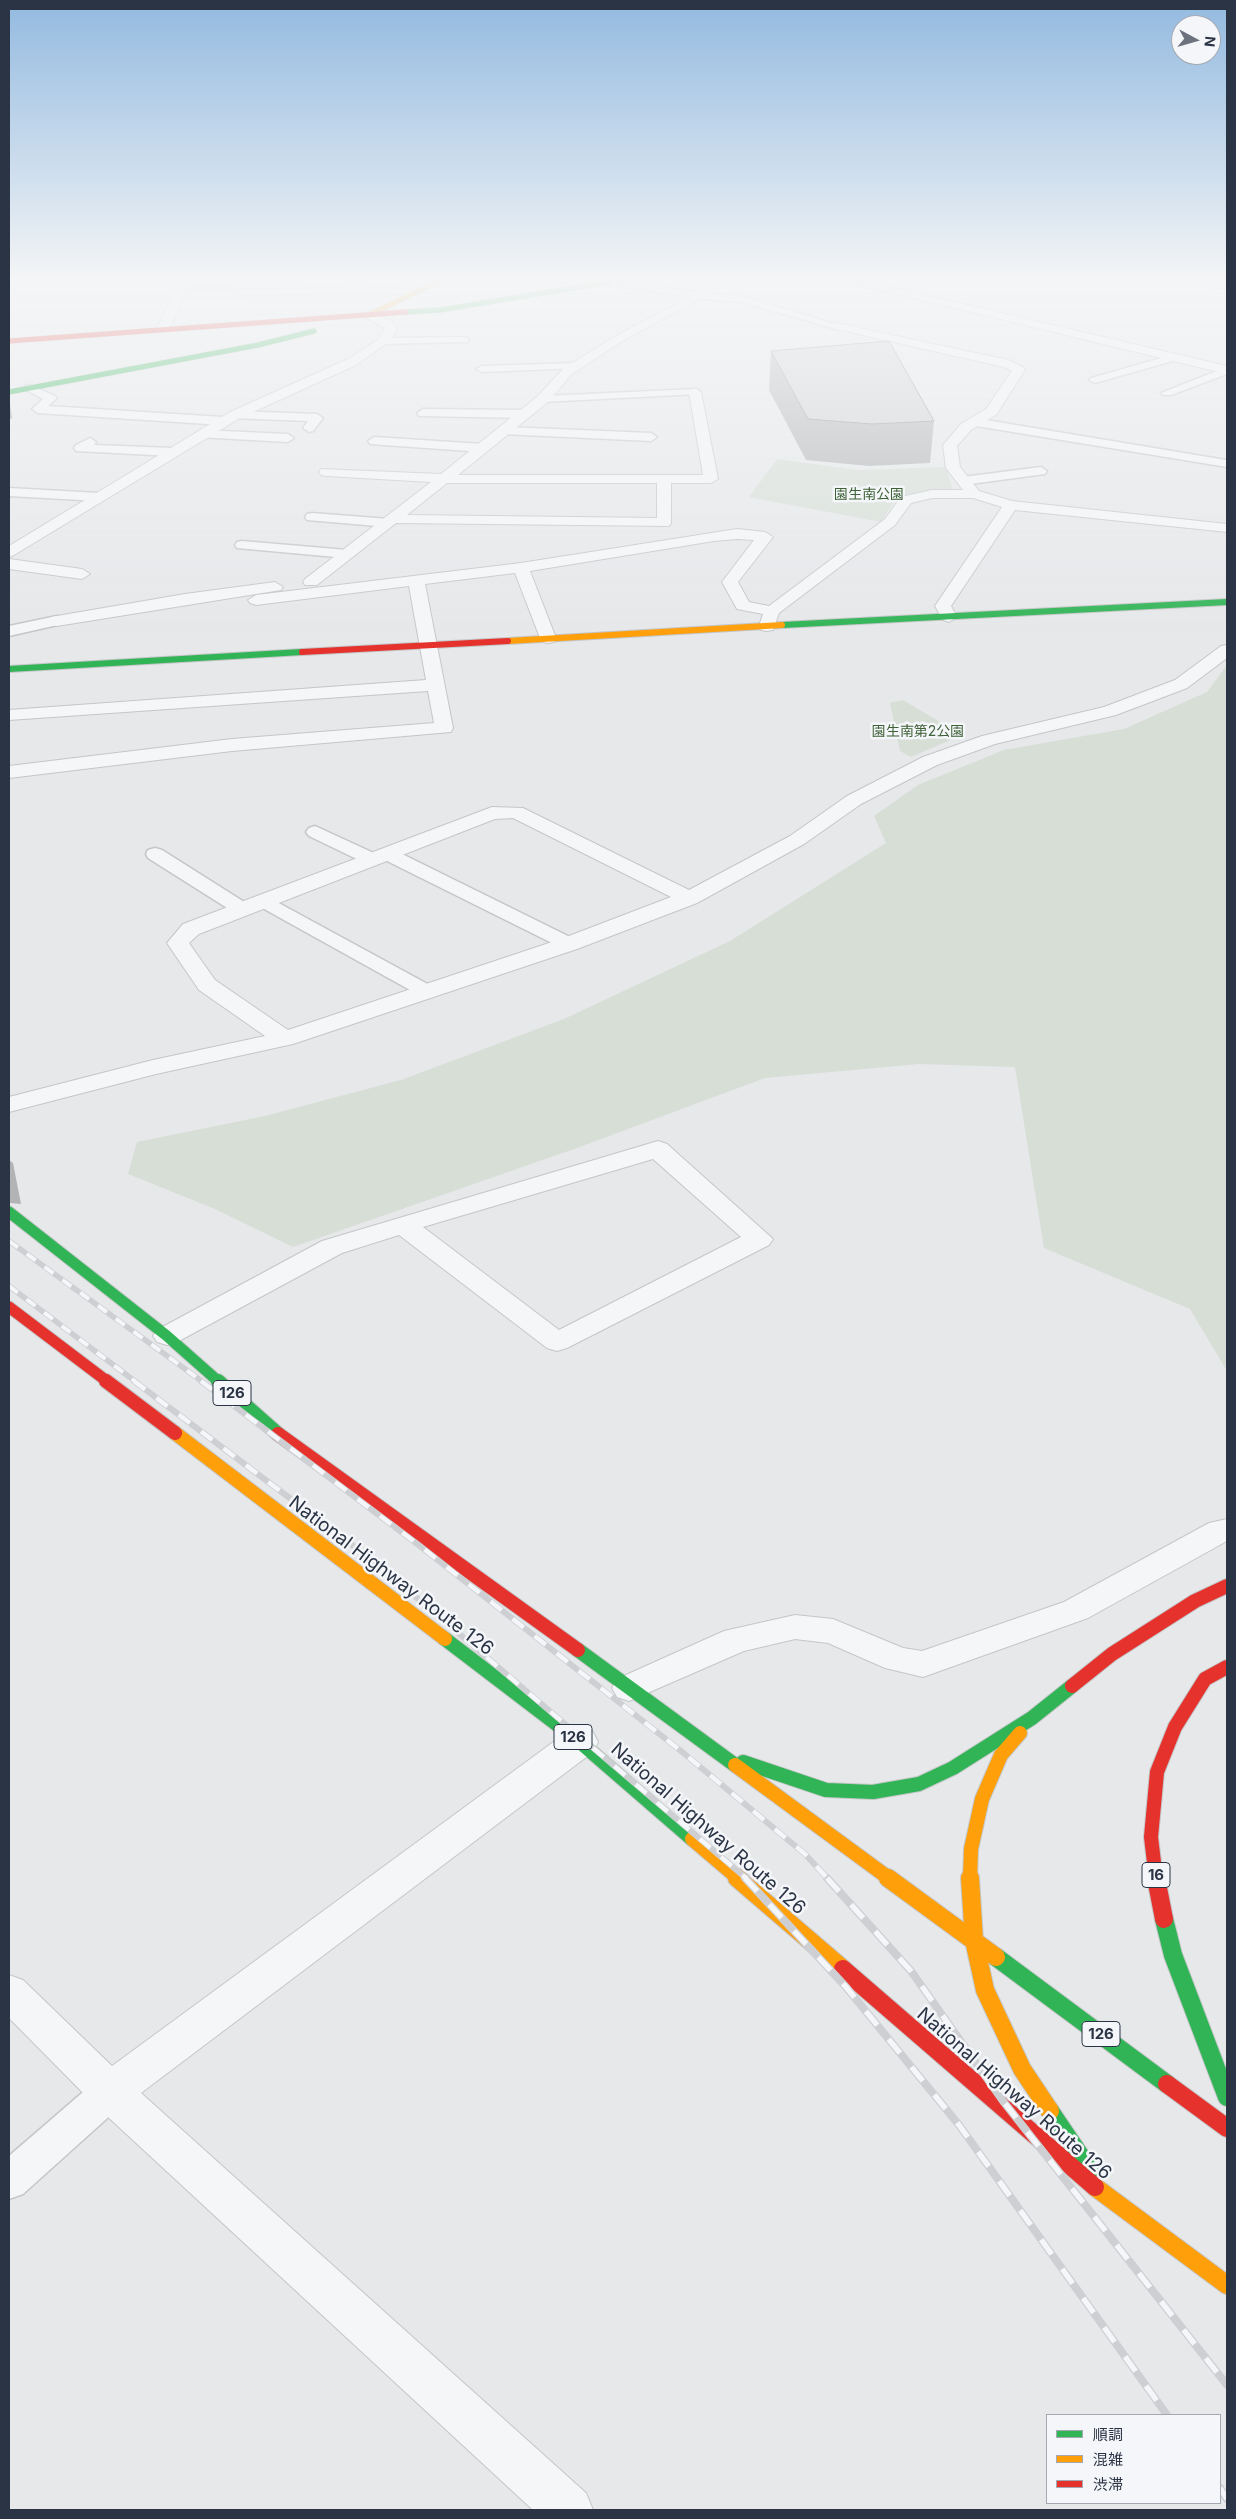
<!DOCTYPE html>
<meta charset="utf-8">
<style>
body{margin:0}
#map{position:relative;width:1236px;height:2519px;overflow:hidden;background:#e6e8ea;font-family:Inter,"Noto Sans JP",sans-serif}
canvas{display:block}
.frame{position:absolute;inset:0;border:10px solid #2b3445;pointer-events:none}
.legend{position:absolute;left:1046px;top:2414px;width:175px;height:90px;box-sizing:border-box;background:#f4f6f9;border:1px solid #a4a8b1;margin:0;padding:6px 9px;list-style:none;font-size:15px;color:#2b3445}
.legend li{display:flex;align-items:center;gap:10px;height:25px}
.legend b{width:25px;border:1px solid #a4a8b1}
.north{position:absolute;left:1171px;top:15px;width:50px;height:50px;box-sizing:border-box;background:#f4f6f9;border:1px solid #a4a8b1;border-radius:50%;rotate:96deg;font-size:14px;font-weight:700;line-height:20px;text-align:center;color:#2b3445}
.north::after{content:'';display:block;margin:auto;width:18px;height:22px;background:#6c737f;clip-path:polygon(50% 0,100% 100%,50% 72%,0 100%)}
</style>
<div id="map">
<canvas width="1236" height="2519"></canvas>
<div class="frame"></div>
<ul class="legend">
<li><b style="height:6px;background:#30b455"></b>順調</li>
<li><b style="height:6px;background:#ff9f0a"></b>混雑</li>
<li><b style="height:6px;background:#e5322d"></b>渋滞</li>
</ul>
<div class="north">N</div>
</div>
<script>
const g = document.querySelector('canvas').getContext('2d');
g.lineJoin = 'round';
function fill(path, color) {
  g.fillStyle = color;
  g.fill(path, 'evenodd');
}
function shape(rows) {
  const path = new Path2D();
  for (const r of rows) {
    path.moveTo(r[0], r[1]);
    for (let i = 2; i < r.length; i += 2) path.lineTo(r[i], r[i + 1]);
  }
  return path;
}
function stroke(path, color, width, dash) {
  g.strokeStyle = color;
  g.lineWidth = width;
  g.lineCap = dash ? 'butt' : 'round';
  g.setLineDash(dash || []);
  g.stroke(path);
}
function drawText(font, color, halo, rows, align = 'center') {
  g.font = font + ' Inter,"Noto Sans JP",sans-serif';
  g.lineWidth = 5;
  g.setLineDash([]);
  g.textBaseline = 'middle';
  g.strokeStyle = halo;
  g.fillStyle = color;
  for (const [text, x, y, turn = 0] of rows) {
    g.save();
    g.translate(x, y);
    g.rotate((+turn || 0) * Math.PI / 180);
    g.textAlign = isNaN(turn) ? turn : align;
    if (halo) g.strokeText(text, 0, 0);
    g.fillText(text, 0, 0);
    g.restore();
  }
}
fill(shape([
 [191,282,246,282,228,293,186,293],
 [777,459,858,470,946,467,953,490,917,492,898,496,881,522,749,497],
 [1227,665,1227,1371,1190,1309,1044,1248,1015,1067,919,1064,765,1078,577,1148,293,1247,215,1209,128,1174,137,1142,265,1116,401,1080,564,1019,730,941,886,843,874,816,918,785,1004,750,1124,729,1207,692],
 [903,700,962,735,911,757,900,751,890,703]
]), '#d6ded6');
const lane = shape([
 [604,282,629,282,701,293,742,296,841,326,836,329,741,302,702,299,609,285,604,282],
 [848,282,866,282,984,309,989,312,984,315,848,282],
 [360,287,417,289,422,292,417,295,360,293,178,297,173,294,178,291,360,287],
 [464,337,468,338,468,342,383,344,378,341,383,338,464,337],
 [1172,355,1176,356,1176,360,1095,383,1089,380,1091,378,1172,355],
 [576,363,582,366,580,368,482,372,476,369,482,366,576,363],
 [1227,367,1227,374,1171,395,1163,395,1161,393,1227,367],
 [30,385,55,396,57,398,48,406,223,417,229,421,223,425,38,413,32,409,43,399,26,390,26,386,30,385],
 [695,389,699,390,699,394,543,402,537,399,543,396,695,389],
 [423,409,526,410,532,414,526,418,419,416,417,413,423,409],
 [235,411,317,414,323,418,313,431,309,432,303,428,308,421,231,418,231,412,235,411],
 [974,418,1226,460,1227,467,970,425,968,422,974,418],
 [506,427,651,433,657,437,651,441,502,434,500,431,502,428,506,427],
 [201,430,288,434,294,438,288,442,197,437,195,434,201,430],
 [374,437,483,444,489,448,483,452,370,444,368,441,374,437],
 [90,438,96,442,94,445,172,448,178,452,172,456,76,451,74,448,76,445,90,438],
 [1041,467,1047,471,1045,474,963,485,957,481,963,477,1041,467],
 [9,488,99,493,106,497,99,501,9,496,9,488],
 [312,513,389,519,396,523,389,527,307,520,305,517,307,514,312,513],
 [242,541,347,550,354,554,347,558,237,548,235,545,237,542,242,541],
 [57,616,65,621,62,624,9,636,9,626,57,616],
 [315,826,378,855,380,850,394,850,576,940,579,944,576,948,569,950,562,948,381,858,379,863,365,863,309,836,306,832,309,828,315,826],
 [155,848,162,850,249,905,252,909,249,913,235,913,148,858,146,854,148,850,155,848],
 [264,895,433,987,436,991,433,995,426,997,419,995,257,905,254,901,257,897,264,895],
 [110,2075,123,2080,129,2092,123,2104,23,2194,9,2199,9,2156,97,2080,110,2075]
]);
const street = shape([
 [179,282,189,282,169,329,167,331,159,331,157,329,179,282],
 [717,282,730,282,619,343,571,375,548,402,458,475,703,475,689,392,695,388,701,392,718,479,711,483,671,483,671,523,669,526,396,523,317,585,305,585,303,582,305,579,431,482,326,476,321,475,319,472,321,469,441,474,538,396,563,369,611,339,717,282],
 [447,483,657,483,657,518,407,515,447,483],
 [1180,282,1227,282,1227,288,1185,285,1180,282],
 [984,309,1227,366,1227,374,980,314,978,312,984,309],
 [369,312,391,321,397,327,396,332,387,343,356,365,240,418,14,555,9,557,9,546,230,412,348,359,379,339,385,328,365,317,363,315,369,312],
 [836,323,1008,360,1023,367,1025,370,996,415,971,430,957,446,960,467,979,491,1012,501,1227,524,1227,532,1015,510,951,606,957,617,949,622,943,620,935,606,1002,507,973,498,932,498,911,503,895,525,779,613,773,630,767,631,761,630,759,626,763,614,737,609,722,582,754,540,737,539,714,541,530,571,556,638,554,642,548,643,542,642,540,638,515,573,425,584,453,728,451,732,232,751,9,778,9,766,232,739,434,723,428,691,9,720,9,710,426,680,409,586,256,605,250,603,248,600,256,595,521,563,737,529,765,532,773,537,738,582,749,602,769,606,885,519,901,497,932,490,963,490,946,468,943,445,961,424,986,409,1012,371,1004,367,832,328,832,324,836,323],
 [9,559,82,569,90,574,82,579,9,569,9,559],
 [275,582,283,587,281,590,57,626,51,625,49,621,51,617,57,616,185,594,275,582],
 [1227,645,1227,658,1187,688,1116,715,995,744,937,765,861,804,804,844,697,903,577,949,293,1044,156,1074,9,1112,9,1097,153,1060,265,1036,199,990,167,943,183,924,492,807,523,808,689,890,790,836,847,796,923,757,982,736,1104,707,1175,680,1221,646,1227,645],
 [513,818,671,897,561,939,288,1030,215,980,189,943,199,934,495,819,513,818],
 [658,1141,667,1144,773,1239,769,1245,567,1348,557,1351,547,1348,399,1235,342,1253,177,1342,167,1345,157,1342,153,1336,157,1330,322,1241,658,1141],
 [653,1159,741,1237,559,1330,423,1227,653,1159],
 [1227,1519,1227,1541,1088,1618,923,1677,885,1668,828,1643,795,1639,744,1651,629,1701,617,1697,612,1688,617,1679,724,1631,795,1615,833,1619,903,1648,922,1651,1064,1602,1209,1523,1227,1519],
 [580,1728,593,1732,598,1742,593,1752,141,2093,586,2493,593,2510,533,2510,95,2105,9,2018,9,1975,23,1980,112,2066,567,1732,580,1728]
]);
const fastFar4 = shape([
 [406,312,440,310,611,282],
 [9,392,258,345,314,331]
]);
const fastFar3 = shape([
 [782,625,1227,602],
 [9,669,302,652]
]);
const fastFar2 = shape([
 [9,1212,167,1336,219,1382]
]);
const fastFar1 = shape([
 [218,1381,278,1434],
 [445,1639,580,1742,692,1839],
 [578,1650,735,1765],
 [743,1762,826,1790,873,1792,919,1784,953,1768,1032,1718,1072,1686]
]);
const fast = shape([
 [1164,1919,1173,1955,1227,2097],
 [996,1957,1167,2084],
 [1050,2111,1090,2170]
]);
const slowFar3 = shape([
 [369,315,437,282]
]);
const slowFar2 = shape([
 [508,641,782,625]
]);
const slowFar1 = shape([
 [175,1433,445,1639],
 [735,1765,890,1879],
 [692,1839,739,1879],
 [970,1879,971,1849,982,1799,1001,1755,1020,1733]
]);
const slow = shape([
 [737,1878,843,1969],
 [888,1878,996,1957],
 [970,1878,974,1940,985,1990,1022,2069,1050,2111],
 [1095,2187,1227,2285]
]);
const jamFar4 = shape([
 [9,341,406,312]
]);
const jamFar3 = shape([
 [302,652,508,641]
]);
const jamFar2 = shape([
 [9,1307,108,1382]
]);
const jamFar1 = shape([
 [106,1381,175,1433],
 [278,1434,578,1650],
 [1072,1686,1112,1654,1195,1601,1227,1586],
 [1156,1879,1151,1837,1157,1772,1175,1727,1205,1679,1227,1667]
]);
const jam = shape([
 [1156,1878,1164,1919],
 [843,1969,1095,2187],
 [1167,2084,1227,2128]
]);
stroke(lane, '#c4c6c8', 3);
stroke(street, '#c4c6c8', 2);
stroke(fastFar4, '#c4c6c8', 6);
stroke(fastFar3, '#c4c6c8', 8);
stroke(fastFar2, '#c4c6c8', 13);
stroke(fastFar1, '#c4c6c8', 16);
stroke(fast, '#c4c6c8', 20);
stroke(slowFar3, '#c4c6c8', 6);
stroke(slowFar2, '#c4c6c8', 8);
stroke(slowFar1, '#c4c6c8', 16);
stroke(slow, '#c4c6c8', 20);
stroke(jamFar4, '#c4c6c8', 6);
stroke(jamFar3, '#c4c6c8', 8);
stroke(jamFar2, '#c4c6c8', 13);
stroke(jamFar1, '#c4c6c8', 16);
stroke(jam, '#c4c6c8', 20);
fill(lane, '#f5f6f7');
fill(street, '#f5f6f7');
stroke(fastFar4, '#30b455', 5);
stroke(fastFar3, '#30b455', 6);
stroke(fastFar2, '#30b455', 11);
stroke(fastFar1, '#30b455', 14);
stroke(fast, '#30b455', 18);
stroke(slowFar3, '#ff9f0a', 5);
stroke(slowFar2, '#ff9f0a', 6);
stroke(slowFar1, '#ff9f0a', 14);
stroke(slow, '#ff9f0a', 18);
stroke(jamFar4, '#e5322d', 5);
stroke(jamFar3, '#e5322d', 6);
stroke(jamFar2, '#e5322d', 11);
stroke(jamFar1, '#e5322d', 14);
stroke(jam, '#e5322d', 18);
const railFar2 = shape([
 [9,1241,203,1382],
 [9,1286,136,1382]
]);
const railFar1 = shape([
 [134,1381,376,1563,747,1879],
 [201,1381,420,1546,681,1751,805,1854,828,1879]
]);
const rail = shape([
 [745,1878,846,1987,959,2125,1167,2415],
 [827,1878,911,1971,1003,2101,1227,2385],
 [1220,2488,1227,2499]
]);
stroke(railFar2, '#cecfd2', 5.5);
stroke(railFar1, '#cecfd2', 6);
stroke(rail, '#cecfd2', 8);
stroke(railFar2, '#f4f6f9', 4, [11]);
stroke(railFar1, '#f4f6f9', 4.5, [14]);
stroke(rail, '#f4f6f9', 5.5, [18]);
fill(shape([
 [771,351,934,421,930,463,869,466,806,460,769,390],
 [9,1160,13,1163,21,1204,9,1203]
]), '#b1b3b5');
fill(shape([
 [9,398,12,418,9,420]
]), '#909294');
const building = shape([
 [889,341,934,421,872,424,808,419,771,351,889,341]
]);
fill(building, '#ced0d3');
stroke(building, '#909294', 1);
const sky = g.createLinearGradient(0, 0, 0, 635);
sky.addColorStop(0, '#93bae0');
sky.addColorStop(0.44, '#f4f5f6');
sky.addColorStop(1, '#f4f5f600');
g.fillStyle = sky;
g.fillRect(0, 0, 1236, 635);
drawText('14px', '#3f6138', '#f4f6f9', [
 ["園生南公園",869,495],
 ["園生南第2公園",918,732]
]);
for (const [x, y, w] of [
 [232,1393,38],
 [573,1737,38],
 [1156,1875,28],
 [1101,2034,38]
]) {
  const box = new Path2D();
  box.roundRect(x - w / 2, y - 12.5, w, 25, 4);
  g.fillStyle = '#f4f6f9';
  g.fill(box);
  stroke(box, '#2b3445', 1);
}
drawText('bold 15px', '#2b3445', null, [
 ["126",232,1393],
 ["126",573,1737],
 ["16",1156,1875],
 ["126",1101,2034]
]);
drawText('19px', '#2b3445', '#f4f6f9', [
 ["National Highway Route 126",391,1576,37],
 ["National Highway Route 126",708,1829,41],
 ["National Highway Route 126",1014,2094,41]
]);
</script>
